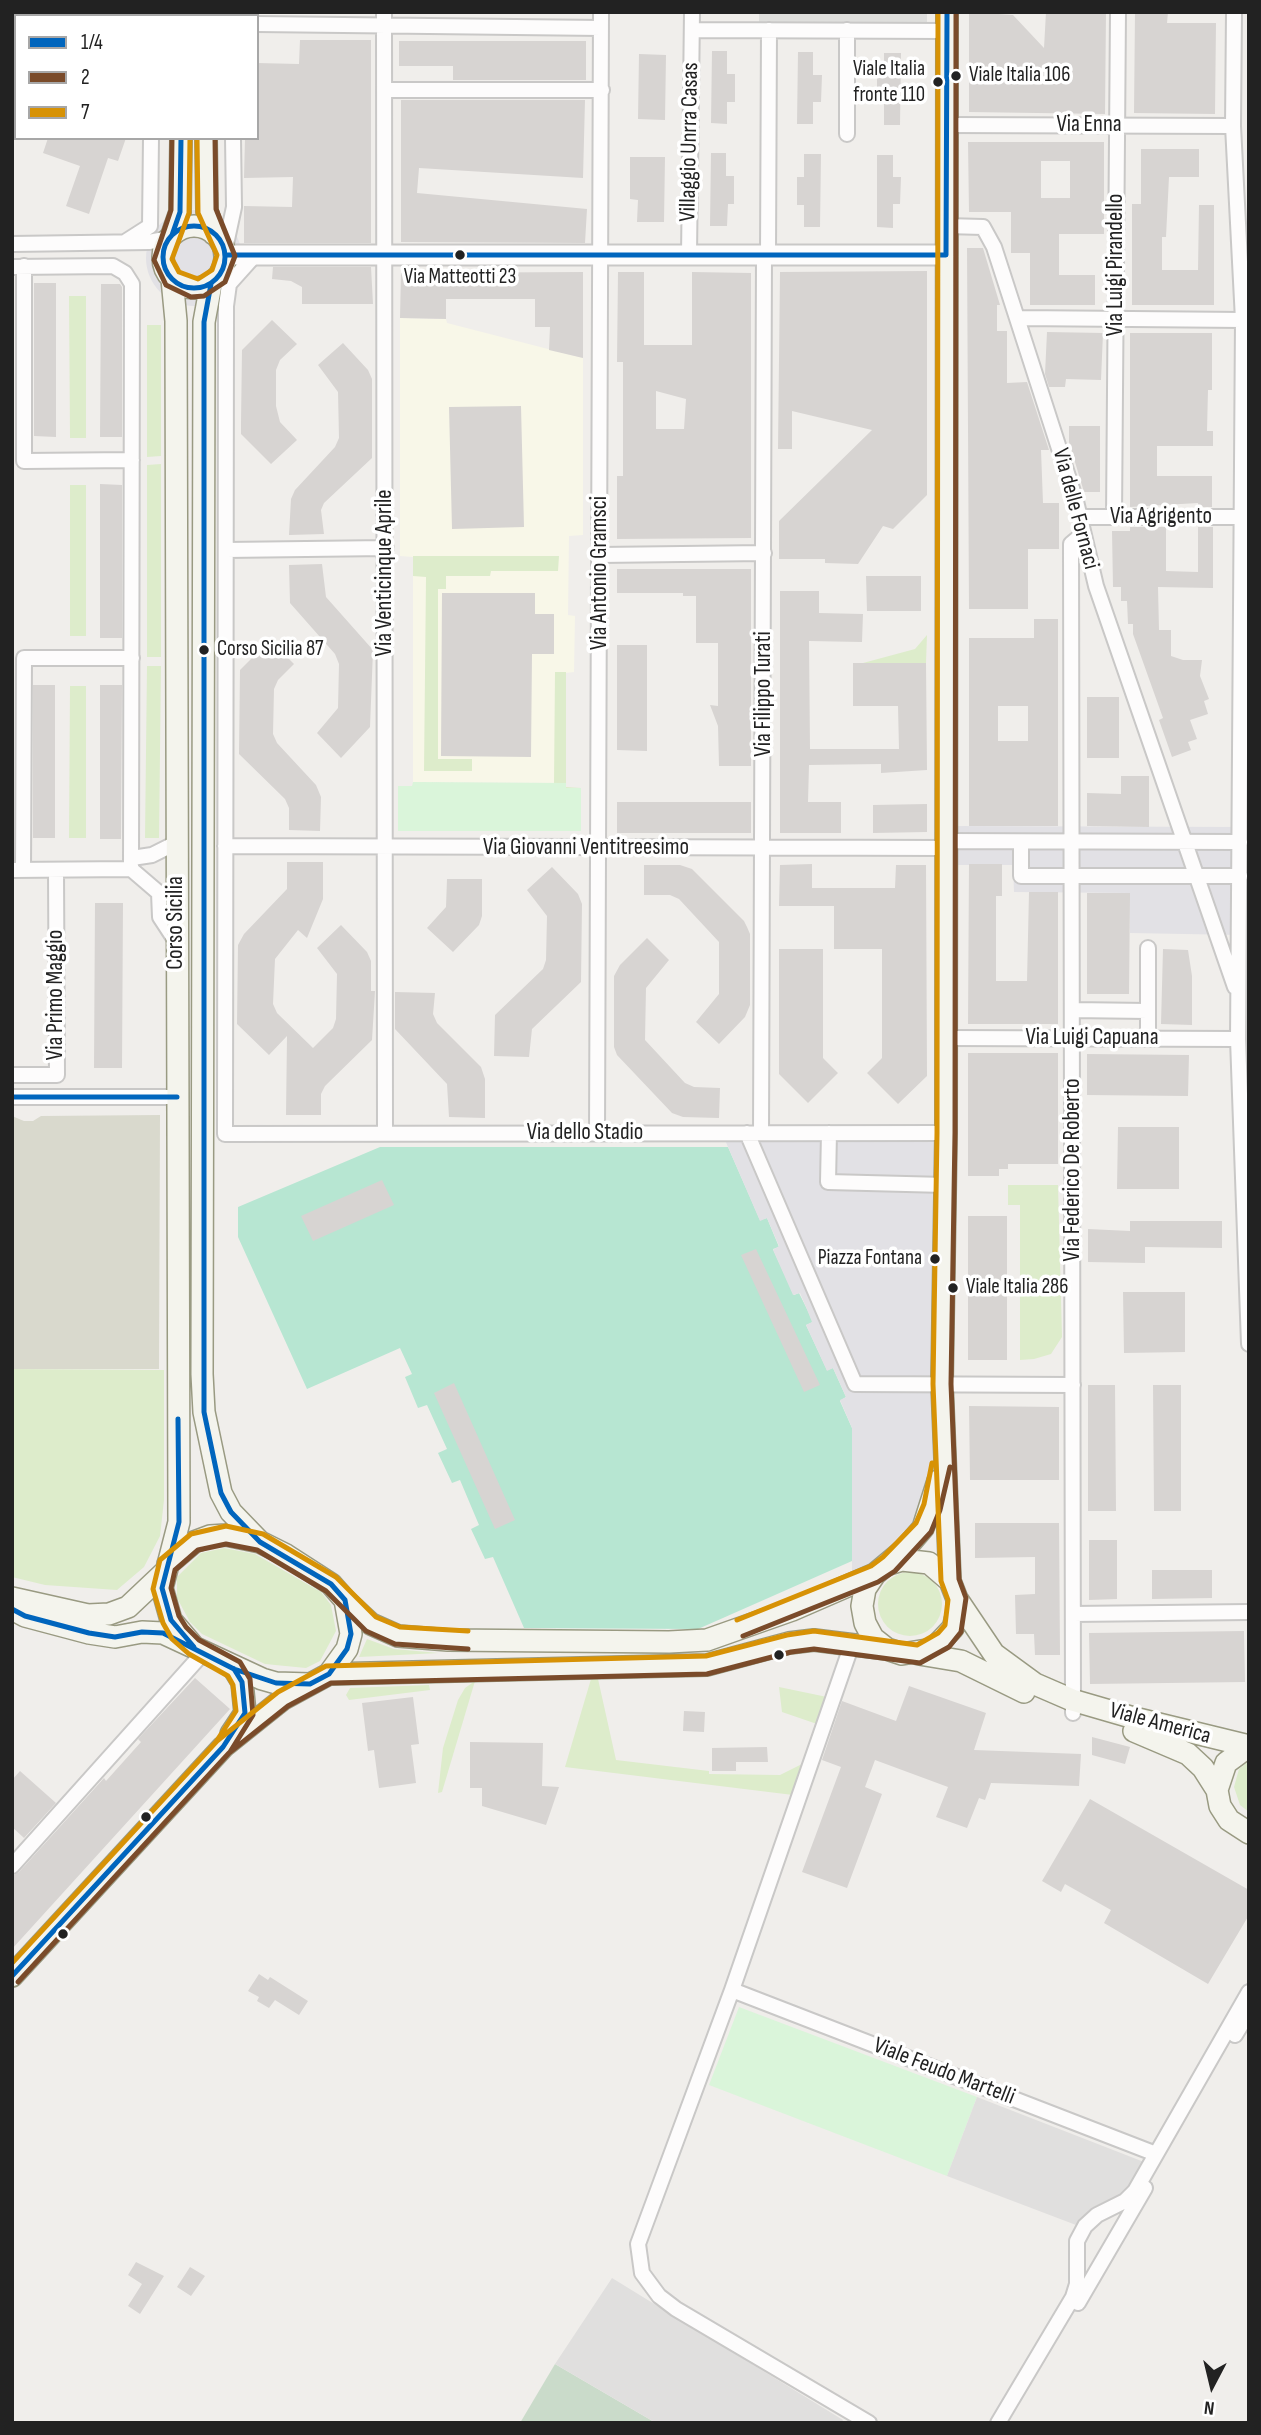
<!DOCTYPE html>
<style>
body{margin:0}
#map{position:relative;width:1261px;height:2435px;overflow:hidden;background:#f0eeeb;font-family:"Sofia Sans Condensed",sans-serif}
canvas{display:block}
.frame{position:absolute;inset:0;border:14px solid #222;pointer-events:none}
.legend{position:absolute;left:14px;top:14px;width:245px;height:126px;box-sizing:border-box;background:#fff;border:2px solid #a7a7a7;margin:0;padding:9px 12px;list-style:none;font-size:21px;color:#222}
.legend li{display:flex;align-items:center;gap:14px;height:35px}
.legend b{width:35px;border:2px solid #a7a7a7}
.north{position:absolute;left:1177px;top:2351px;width:70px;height:70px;-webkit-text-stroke:5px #fff;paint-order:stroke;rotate:187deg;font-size:19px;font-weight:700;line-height:28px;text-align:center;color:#222}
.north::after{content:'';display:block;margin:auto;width:24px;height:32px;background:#222;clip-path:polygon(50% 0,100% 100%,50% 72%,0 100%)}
</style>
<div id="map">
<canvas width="1261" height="2435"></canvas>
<div class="frame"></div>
<ul class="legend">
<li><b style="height:9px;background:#0065bd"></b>1/4</li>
<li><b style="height:9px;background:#7a4b2a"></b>2</li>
<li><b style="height:9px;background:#d79205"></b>7</li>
</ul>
<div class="north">N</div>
</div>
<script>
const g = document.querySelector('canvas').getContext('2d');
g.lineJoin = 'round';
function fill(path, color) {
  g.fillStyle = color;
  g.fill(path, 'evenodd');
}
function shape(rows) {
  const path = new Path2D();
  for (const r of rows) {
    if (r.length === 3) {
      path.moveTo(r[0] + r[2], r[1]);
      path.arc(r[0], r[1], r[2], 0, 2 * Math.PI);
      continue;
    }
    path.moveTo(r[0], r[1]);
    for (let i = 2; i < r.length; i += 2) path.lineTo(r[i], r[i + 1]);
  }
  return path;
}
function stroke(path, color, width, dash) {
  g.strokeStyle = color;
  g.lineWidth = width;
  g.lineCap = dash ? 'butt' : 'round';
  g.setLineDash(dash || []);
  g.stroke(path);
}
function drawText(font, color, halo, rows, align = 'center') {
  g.font = font + ' "Sofia Sans Condensed",sans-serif';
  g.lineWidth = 7;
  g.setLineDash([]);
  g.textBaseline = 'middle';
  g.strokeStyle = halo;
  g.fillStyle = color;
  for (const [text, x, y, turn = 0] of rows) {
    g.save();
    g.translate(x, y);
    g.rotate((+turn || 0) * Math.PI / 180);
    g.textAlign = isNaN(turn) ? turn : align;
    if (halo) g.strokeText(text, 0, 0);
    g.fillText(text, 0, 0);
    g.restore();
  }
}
fill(shape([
 [400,318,446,319,447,323,583,358,583,535,569,536,568,615,575,616,574,672,566,673,566,783,413,782,413,557,400,556]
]), '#f8f7e8');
fill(shape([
 [759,12,927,12,927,25,759,23]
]), '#dededc');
fill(shape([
 [160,1115,159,1369,12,1369,12,1116,24,1121,33,1121,41,1116]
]), '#d9d9cd');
fill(shape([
 [69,296,86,296,86,438,70,438],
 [147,325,161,325,161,456,147,457],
 [161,464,161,657,147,657,147,465],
 [70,485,86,485,86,636,70,636],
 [413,556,559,556,558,571,491,571,490,576,446,576,446,589,438,589,438,759,472,759,472,771,424,771,426,577,413,576],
 [927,635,926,663,863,663,915,649],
 [147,666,161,666,159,838,145,838],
 [555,672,566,672,566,787,581,788,581,831,561,783,554,783],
 [70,686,86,686,86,838,69,838],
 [1008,1185,1058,1185,1062,1337,1051,1354,1034,1359,1020,1360,1020,1205,1008,1205],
 [12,1369,164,1370,164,1500,160,1536,144,1567,117,1590,45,1585,12,1577],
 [224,1548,255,1554,321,1592,331,1605,336,1631,320,1661,306,1668,265,1664,202,1634,190,1622,177,1598,177,1577,201,1553],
 [910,1604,32],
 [367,1639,394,1649,439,1653,359,1657],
 [591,1679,598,1679,616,1760,709,1771,709,1774,780,1775,804,1763,793,1795,565,1767],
 [475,1681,442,1792,438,1793,443,1748,458,1700,465,1688],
 [429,1685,430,1690,349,1700,346,1695,350,1688],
 [779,1687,827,1697,817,1724,782,1712],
 [1249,1761,1249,1812,1240,1805,1234,1787,1239,1769]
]), '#ddeccb');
fill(shape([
 [555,2364,656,2423,520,2423]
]), '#cadbca');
fill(shape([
 [413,782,566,783,566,788,581,788,581,831,398,831,398,786,412,786],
 [739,2007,977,2097,947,2176,709,2085]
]), '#daf5da');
fill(shape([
 [380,1147,728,1147,760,1220,767,1218,779,1247,773,1249,794,1295,799,1293,806,1307,813,1322,806,1325,827,1370,833,1368,846,1397,840,1401,852,1428,852,1561,698,1629,524,1628,493,1557,485,1559,471,1529,479,1525,460,1480,452,1483,438,1453,447,1449,427,1405,418,1408,405,1377,412,1374,400,1348,307,1389,238,1237,238,1207]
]), '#b7e6d2');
fill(shape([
 [977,2097,1144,2162,1125,2192,1092,2208,1076,2225,947,2176],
 [612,2278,843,2420,841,2423,656,2423,555,2364]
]), '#e0dfde');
fill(shape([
 [194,258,48],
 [946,826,1240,827,1239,935,1130,933,1129,893,1014,892,1013,865,946,865],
 [722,1133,946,1133,943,1458,923,1528,852,1582,852,1428,840,1400,846,1397,833,1368,827,1371,806,1325,812,1322,806,1307,800,1293,793,1295,773,1250,779,1246,767,1218,760,1221]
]), '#e2e1e5');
fill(shape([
 [969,12,1013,15,1044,48,1046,12,1106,12,1105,114,969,112],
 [1135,12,1168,12,1167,23,1216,23,1215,114,1134,113],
 [300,40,371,40,371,243,244,243,244,206,292,207,293,177,244,178,245,138,257,138,257,63,299,64],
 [399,41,586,41,586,80,453,80,453,66,399,66],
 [712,51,727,51,727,74,735,74,735,102,727,102,727,124,711,123],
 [798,52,813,52,813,75,822,75,821,102,813,102,813,124,797,124],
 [884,53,901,53,900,125,884,125,884,102,877,103,877,76,884,76],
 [639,54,666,55,665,120,638,119],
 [401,100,585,100,583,178,419,168,417,193,587,209,585,243,401,242],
 [48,138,126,138,118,161,108,158,89,214,66,206,80,166,43,153],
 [968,142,1104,142,1104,234,1059,234,1059,275,1095,275,1095,305,1030,305,1030,253,1011,253,1011,212,969,212],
 [1041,161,1070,161,1070,198,1041,198],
 [1141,149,1199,149,1199,177,1169,177,1166,237,1162,237,1162,270,1198,270,1199,205,1214,205,1214,305,1132,305,1132,204,1141,204],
 [711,153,726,153,726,176,734,176,734,204,728,204,727,226,710,226],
 [804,154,821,154,820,227,804,227,804,205,797,205,797,177,804,177],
 [877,155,893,155,893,177,901,177,900,204,893,204,893,228,877,227],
 [630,157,665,157,664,222,637,222,638,200,630,199],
 [967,248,983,248,1000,305,997,305,997,331,1007,331,1007,383,1027,382,1049,450,1041,450,1043,503,1059,503,1059,549,1028,549,1028,609,969,609],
 [273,267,371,267,373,304,302,304,302,287,291,281,272,279],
 [927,271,927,495,893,529,883,526,858,564,825,563,825,559,779,559,779,521,872,430,792,411,792,449,778,449,780,272],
 [583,272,583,358,549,350,550,327,535,327,535,299,446,299,446,319,400,318,401,273],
 [618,272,644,272,644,345,692,345,692,272,751,273,751,538,617,539,617,476,623,476,623,362,617,362],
 [656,391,686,399,684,429,656,429],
 [34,283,56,283,56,437,34,436],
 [101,284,120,284,122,287,122,437,100,437],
 [272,320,297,344,280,360,276,370,276,406,280,422,297,440,271,464,241,434,241,423,242,350],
 [1047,332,1103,333,1101,380,1066,379,1065,387,1049,387,1045,374],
 [1130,333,1212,333,1212,390,1208,390,1207,431,1213,431,1213,446,1157,446,1157,476,1212,476,1212,507,1198,507,1198,503,1130,507],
 [343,343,368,370,372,379,372,458,324,503,321,510,324,534,289,535,291,499,295,490,335,447,339,438,338,392,318,365],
 [521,406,524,527,452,529,449,407],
 [1069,426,1100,426,1100,492,1084,492,1069,442],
 [100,484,122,485,122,638,100,638],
 [1130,527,1166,527,1166,571,1198,572,1198,527,1213,527,1213,588,1158,587,1159,630,1171,630,1171,656,1183,660,1202,660,1200,676,1209,699,1204,701,1208,714,1190,720,1197,739,1188,742,1191,750,1172,757,1159,720,1163,718,1133,634,1133,624,1128,624,1127,601,1121,601,1121,587,1113,587,1112,531,1130,531],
 [322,564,326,597,373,650,370,727,341,758,317,733,338,708,339,664,335,654,290,603,289,565],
 [617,569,751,569,751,766,719,766,718,726,710,705,718,706,718,643,696,643,696,596,683,596,683,593,617,593],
 [866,576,921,576,921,611,867,611],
 [780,591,819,591,819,613,863,614,862,642,809,641,810,749,899,749,898,706,853,706,853,663,926,663,927,770,881,773,881,764,809,765,808,802,841,802,841,833,780,833],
 [442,593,535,593,535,614,554,614,554,654,532,654,531,757,441,756],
 [1034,619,1058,619,1058,826,969,826,969,638,1034,638],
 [998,706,1028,706,1028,741,998,741],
 [270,640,294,664,278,680,274,689,273,734,277,743,316,785,321,797,320,831,289,830,289,808,285,799,239,754,240,670],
 [617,645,647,645,647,751,617,750],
 [33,685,55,685,55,838,33,838],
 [100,685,122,685,121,839,100,839],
 [1087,697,1119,697,1119,758,1087,758],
 [1121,776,1149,776,1149,827,1087,826,1087,793,1121,794],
 [617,802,751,802,751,833,617,833],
 [927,804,927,832,873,833,873,805],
 [287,862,323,862,323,899,307,938,298,930,275,959,273,1004,277,1013,313,1048,333,1028,336,1019,337,974,317,948,341,925,367,952,371,961,371,991,375,991,372,1040,325,1086,321,1094,321,1115,286,1115,287,1036,269,1055,237,1024,238,945,244,934,287,889],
 [812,864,812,888,895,888,896,865,926,865,927,1076,898,1104,867,1073,882,1058,882,949,834,949,834,906,779,906,780,865],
 [969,864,1002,864,1002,896,996,896,996,981,1027,981,1029,892,1058,892,1058,1024,968,1024],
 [644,865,680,865,692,869,744,921,747,927,750,934,750,1005,745,1017,719,1044,696,1022,719,994,719,942,679,899,670,895,644,895],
 [552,867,578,894,582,904,581,982,532,1029,529,1057,494,1056,495,1015,543,969,546,960,547,916,527,890],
 [447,879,482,879,482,916,479,925,453,952,427,928,446,907],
 [1087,893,1130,893,1129,994,1087,994],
 [95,903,123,903,122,1068,94,1068],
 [647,938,669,960,646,988,645,1040,685,1083,694,1087,720,1088,719,1118,683,1117,672,1113,617,1055,614,1047,614,976,620,965],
 [779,949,823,949,823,1058,838,1073,808,1103,779,1074],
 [1163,949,1188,950,1192,976,1192,1025,1161,1024],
 [395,992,435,993,433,1014,437,1023,481,1067,485,1079,485,1118,449,1117,447,1084,395,1029],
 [968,1053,1058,1053,1058,1164,1008,1164,1008,1169,999,1169,999,1176,968,1176],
 [1087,1054,1189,1055,1188,1096,1087,1095],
 [1118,1127,1179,1127,1179,1189,1117,1189],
 [382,1180,394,1205,313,1241,301,1216],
 [968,1216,1007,1216,1007,1360,968,1360],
 [1130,1221,1222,1221,1222,1248,1145,1247,1145,1263,1088,1262,1088,1229,1130,1231],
 [756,1249,820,1385,804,1392,741,1255],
 [1123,1292,1185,1292,1185,1352,1124,1353],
 [454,1383,515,1520,495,1529,434,1393],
 [1088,1385,1115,1385,1116,1511,1088,1511],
 [1153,1385,1181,1385,1181,1511,1154,1511],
 [969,1406,1059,1407,1059,1480,970,1480],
 [975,1523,1059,1523,1060,1655,1035,1655,1034,1634,1016,1634,1015,1595,1035,1594,1035,1557,975,1558],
 [1089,1540,1117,1540,1117,1599,1089,1600],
 [1152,1570,1212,1570,1212,1598,1152,1599],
 [1244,1631,1245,1682,1090,1684,1089,1633],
 [195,1678,230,1709,12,1949,12,1876,19,1872,104,1778,106,1781,141,1742,138,1739],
 [909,1686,986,1713,974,1750,1081,1754,1079,1786,991,1783,985,1800,979,1798,967,1828,936,1817,948,1787,875,1760,865,1787,882,1794,847,1888,802,1872,841,1767,822,1760,842,1701,896,1721],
 [413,1697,419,1744,411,1745,416,1783,379,1788,374,1750,368,1751,362,1703],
 [684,1711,705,1712,704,1732,683,1731],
 [1092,1737,1130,1747,1125,1764,1092,1755],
 [470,1742,543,1743,542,1786,559,1787,546,1825,482,1806,482,1788,470,1788],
 [767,1747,768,1762,736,1762,736,1771,712,1771,712,1748],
 [20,1771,56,1803,24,1838,12,1827,12,1780],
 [1090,1799,1249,1890,1249,1915,1208,1984,1104,1923,1111,1910,1065,1884,1061,1892,1042,1881],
 [259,1974,268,1980,270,1977,308,2001,299,2015,275,2000,269,2008,257,2001,259,1997,248,1991],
 [136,2262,164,2276,140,2314,128,2306,142,2284,128,2275],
 [190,2267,205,2276,191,2296,177,2287]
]), '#d7d4d2');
const minor = shape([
 [151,12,151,16],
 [233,12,233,16],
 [384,12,385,1133],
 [1234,12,1233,126,1243,320,1238,1039,1249,1344],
 [257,24,601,28],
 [692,30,947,31],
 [384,90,602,90],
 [946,125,1233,126],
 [847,134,847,30],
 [946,226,983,227,994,247,1076,501,1096,586,1235,987],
 [125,242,150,226,151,138],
 [12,244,149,242,170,238],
 [225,249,234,207,233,138],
 [255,255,229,284,226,306,225,1134,946,1133],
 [689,255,692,12],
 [768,255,769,30],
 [24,266,24,461,132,460],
 [12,267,113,266,125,273,132,284,131,869,159,893,160,917,177,943],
 [1018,318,1243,320],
 [1080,517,1243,517],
 [1114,517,1118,12],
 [226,550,386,548],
 [600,555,764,553],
 [946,841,1240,842],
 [1021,842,1021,876,1240,876],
 [225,846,946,848],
 [132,858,152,855,176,843],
 [12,870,131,869],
 [23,870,24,658,132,658],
 [1148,948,1148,1038],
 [1072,1010,1148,1011],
 [946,1038,1238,1039],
 [12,1075,57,1075,56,870],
 [12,1097,177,1097],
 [597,1133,601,12],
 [747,1133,855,1384,1073,1385],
 [761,1133,764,255],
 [829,1133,828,1182,945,1185],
 [1073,1614,1249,1612],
 [852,1644,732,1990,638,2244,642,2273,659,2296,676,2309,869,2423],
 [1073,1713,1071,544,1083,534],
 [12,1866,203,1653],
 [732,1990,1156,2154],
 [1235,2035,1249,2012],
 [1078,2303,1145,2188],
 [998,2423,1073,2297,1077,2284,1077,2241,1085,2226,1097,2215,1125,2201,1135,2191,1249,1992]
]);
const tertiary = shape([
 [226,255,946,255]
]);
const secondary = shape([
 [947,12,946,1133,942,1384,950,1581],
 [181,16,181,12],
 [206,16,206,12],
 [206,138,207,211,214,234],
 [194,257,31],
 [172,235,180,212,181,138],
 [172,279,176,321,179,1522,162,1588,171,1620,194,1647],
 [211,284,204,322,202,1374,204,1412,221,1493,231,1512,260,1542],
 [889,1564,902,1560,929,1563,950,1581,957,1599,957,1613,953,1628,933,1649,902,1654,887,1649,873,1638,865,1623,862,1606,865,1589,875,1574,905,1549,923,1528,938,1481],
 [12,1598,88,1615,109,1614,128,1607,164,1573],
 [957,1599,994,1654,1035,1684,1072,1700,1134,1718,1249,1746],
 [345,1600,371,1624,398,1636,448,1640,669,1642,707,1640,792,1610,875,1574],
 [12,1609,25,1616,89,1633,115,1637,142,1632,163,1633,262,1679,276,1683,310,1684],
 [919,1654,961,1661,1024,1692],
 [329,1674,707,1665,789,1643,814,1640,887,1649],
 [1134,1731,1188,1754,1203,1768,1217,1790],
 [231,1734,245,1713,242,1682,234,1669],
 [1249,1746,1226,1763,1217,1790,1220,1806,1229,1820,1249,1833],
 [12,1976,223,1747,283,1699,329,1674,347,1649,351,1634,345,1600,331,1584,286,1555,260,1542,226,1535,210,1536,194,1542,168,1564]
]);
stroke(minor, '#c9c8c7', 18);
stroke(tertiary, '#c9c8c7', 23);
stroke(secondary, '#999a82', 24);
stroke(minor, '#fdfcfc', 14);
stroke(tertiary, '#fdfcfc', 19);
stroke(secondary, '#f4f4ed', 21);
stroke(shape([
 [194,257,31],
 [172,235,180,212,181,138],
 [226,255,946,255,947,12],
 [12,1097,177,1097],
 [178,1419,179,1522,162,1588,171,1620,194,1647],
 [12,1609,25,1616,89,1633,115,1637,142,1632,163,1633,234,1669,276,1683,310,1684,329,1674,347,1649,351,1634,345,1600,331,1584,260,1542,231,1512,221,1493,204,1412,204,322,211,284],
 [12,1976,223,1747,245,1713,242,1682,234,1669]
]), '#0065bd', 5);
stroke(shape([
 [172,138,171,210,154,260,166,285,191,297,204,296,225,282,235,256,216,209,215,138],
 [743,1636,878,1582,895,1571,931,1532,940,1510,950,1467],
 [230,1752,253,1715,250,1679,240,1662,199,1640,186,1627,179,1616,171,1588,175,1570,198,1550,226,1544,257,1550,326,1591,366,1631,395,1644,468,1649],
 [18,1982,229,1753,288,1706,331,1683,707,1674,791,1652,814,1649,920,1663,949,1647,961,1632,966,1598,959,1579,951,1384,955,1133,956,12]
]), '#7a4b2a', 5);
stroke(shape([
 [190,138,189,213,172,259,179,272,198,279,212,270,217,255,198,213,197,138],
 [737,1620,871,1566,883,1557,916,1523,924,1504,932,1463],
 [216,1742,236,1711,233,1685,228,1676,189,1654,172,1639,163,1623,153,1589,160,1560,191,1534,226,1526,263,1534,336,1577,376,1617,400,1627,468,1631],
 [12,1963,217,1741,278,1692,326,1666,706,1656,787,1635,814,1631,917,1645,938,1633,945,1625,948,1600,941,1581,933,1384,937,1133,938,12]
]), '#d79205', 5);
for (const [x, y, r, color] of [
 [956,76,6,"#222"],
 [938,82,6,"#222"],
 [460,255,6,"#222"],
 [204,650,6,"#222"],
 [935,1259,6,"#222"],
 [953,1288,6,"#222"],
 [779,1655,6,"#222"],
 [146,1817,6,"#222"],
 [63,1934,6,"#222"]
]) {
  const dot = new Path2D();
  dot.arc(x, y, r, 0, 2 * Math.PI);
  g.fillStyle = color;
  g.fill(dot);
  stroke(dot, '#fff', 2.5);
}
drawText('21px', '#222', '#fff', [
 ["Viale Italia",925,70,"right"],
 ["fronte 110",925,96,"right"],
 ["Viale Italia 106",969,76],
 ["Via Matteotti 23",460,278,"center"],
 ["Corso Sicilia 87",217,650],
 ["Piazza Fontana",922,1259,"right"],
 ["Viale Italia 286",966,1288]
], 'left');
drawText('23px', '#222', '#fff', [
 ["Via Enna",1089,125],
 ["Villaggio Unrra Casas",690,142,-89],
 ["Via Luigi Pirandello",1116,265,-90],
 ["Via delle Fornaci",1075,509,75],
 ["Via Agrigento",1161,517],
 ["Via Venticinque Aprile",385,573,-90],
 ["Via Antonio Gramsci",600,573,-90],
 ["Via Filippo Turati",764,694,-90],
 ["Via Giovanni Ventitreesimo",586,848],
 ["Corso Sicilia",176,923,-90],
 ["Via Primo Maggio",56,995,-90],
 ["Via Luigi Capuana",1092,1038],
 ["Via dello Stadio",585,1133],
 ["Via Federico De Roberto",1073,1170,-90],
 ["Viale America",1160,1724,15],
 ["Viale Feudo Martelli",944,2072,21]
]);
</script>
